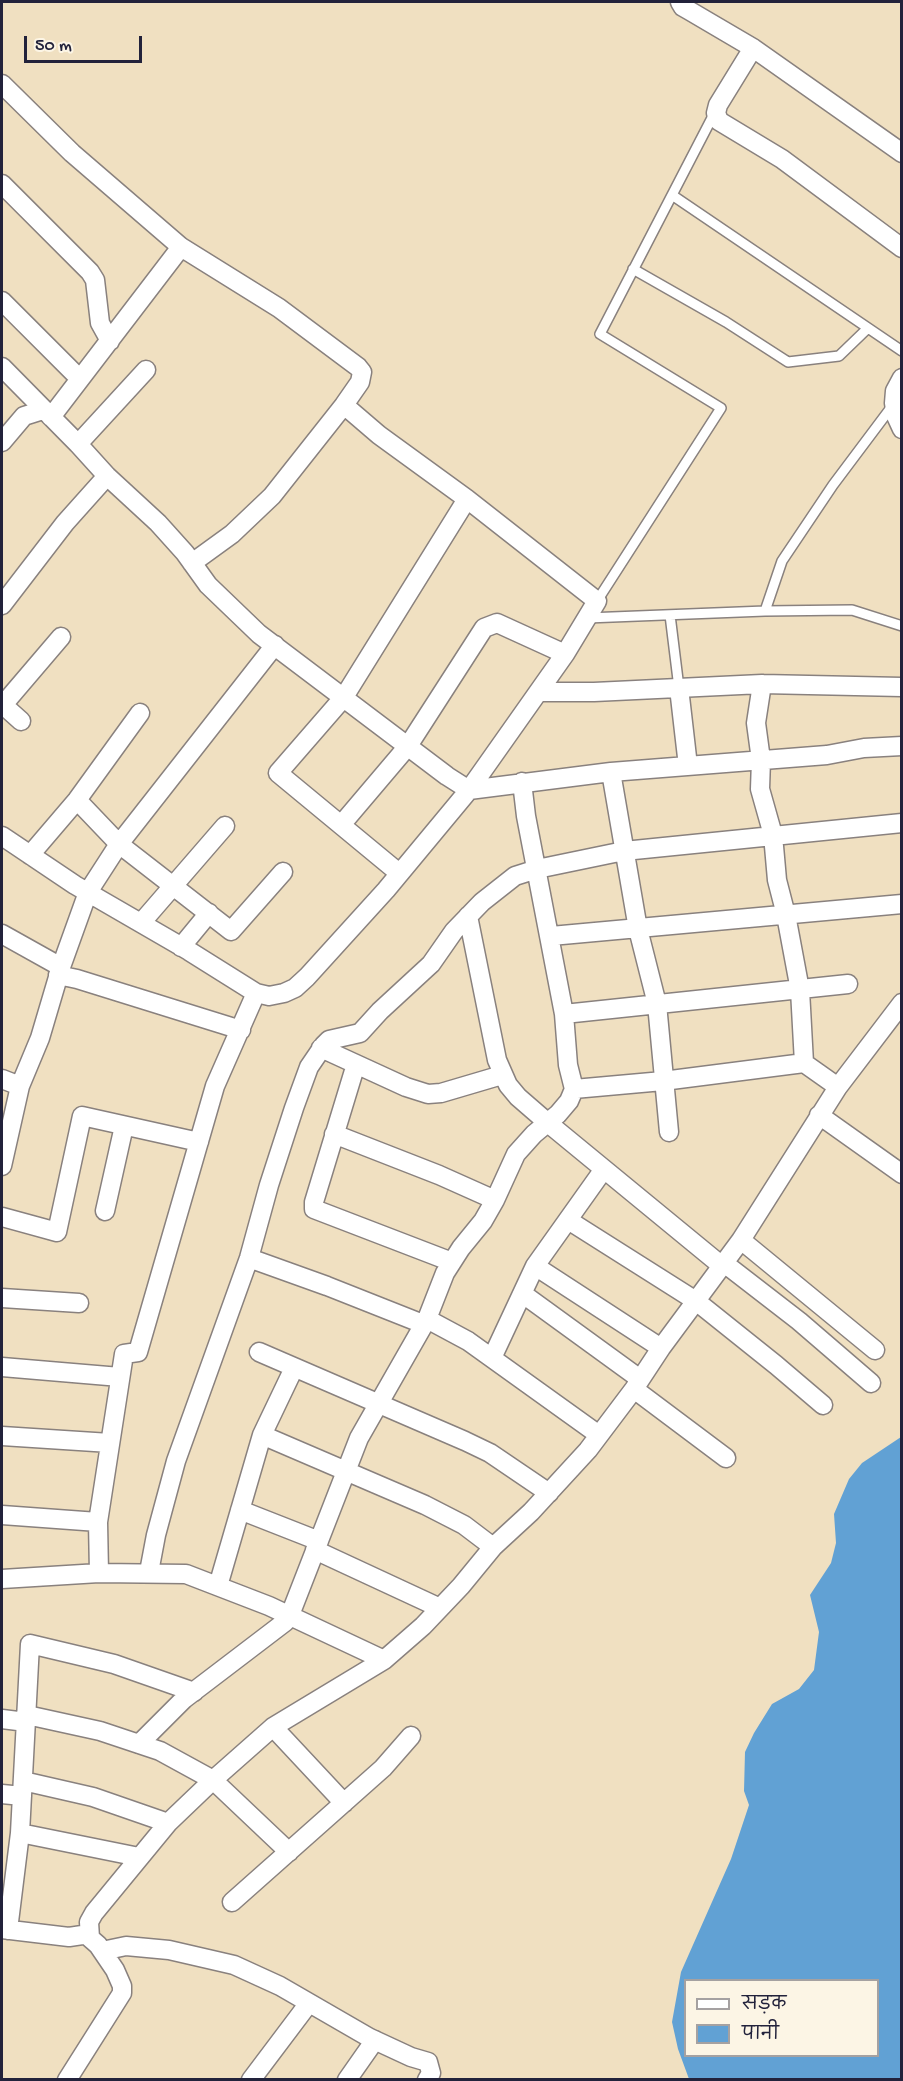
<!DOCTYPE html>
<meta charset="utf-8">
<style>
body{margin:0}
#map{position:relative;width:903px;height:2081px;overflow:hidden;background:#f0e0c1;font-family:"Gochi Hand","Playpen Sans Deva",sans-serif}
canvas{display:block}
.frame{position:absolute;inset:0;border:3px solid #22223b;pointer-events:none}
.legend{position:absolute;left:684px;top:1979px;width:195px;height:78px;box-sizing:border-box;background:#fcf5e5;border:2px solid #a5a1a1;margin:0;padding:8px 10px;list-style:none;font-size:18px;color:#22223b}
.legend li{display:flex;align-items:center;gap:12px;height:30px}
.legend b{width:30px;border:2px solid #a5a1a1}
.scale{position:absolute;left:24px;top:36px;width:118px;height:27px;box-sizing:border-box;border:3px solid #22223b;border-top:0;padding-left:8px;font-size:18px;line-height:21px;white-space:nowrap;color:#22223b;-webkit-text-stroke:4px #fcf5e5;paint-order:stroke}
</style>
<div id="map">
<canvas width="903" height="2081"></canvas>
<div class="frame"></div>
<ul class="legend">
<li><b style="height:8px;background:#fff"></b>सड़क</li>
<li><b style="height:16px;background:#61a1d4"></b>पानी</li>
</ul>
<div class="scale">50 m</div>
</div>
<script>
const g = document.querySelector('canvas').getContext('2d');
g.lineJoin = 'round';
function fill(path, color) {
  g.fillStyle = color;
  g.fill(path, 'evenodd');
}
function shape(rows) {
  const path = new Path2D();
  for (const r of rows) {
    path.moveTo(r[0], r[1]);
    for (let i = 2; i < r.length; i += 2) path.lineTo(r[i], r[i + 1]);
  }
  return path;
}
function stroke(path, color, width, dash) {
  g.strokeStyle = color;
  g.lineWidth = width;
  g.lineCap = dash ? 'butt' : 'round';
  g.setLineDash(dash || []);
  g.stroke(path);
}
fill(shape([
 [901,1437,901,2079,689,2079,678,2049,672,2022,681,1972,731,1859,749,1805,744,1791,745,1752,754,1733,772,1704,799,1689,814,1670,819,1632,810,1595,831,1563,836,1543,834,1514,849,1479,862,1463],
 [686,1980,878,1980,878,2056,686,2056]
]), '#61a1d4');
const lane = shape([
 [672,195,902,351],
 [633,269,726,322,788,362,839,356,868,328],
 [597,601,721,408,600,334,715,112],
 [765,611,782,561,833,485,893,405],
 [670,615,679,688],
 [587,618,765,611,852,610,902,626]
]);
const street = shape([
 [680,2,683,7,690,11,753,48,902,153],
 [753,48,718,105,716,113,719,121,782,159,902,248],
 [2,84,72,153,181,247,279,308,358,367,362,372,360,382,344,405,272,496,232,534,192,563],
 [2,184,90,272,95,280,100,323,110,341],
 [2,301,80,379],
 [2,367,78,444,107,476,158,523,185,553,208,585,259,634,447,776,469,790,611,772,827,755,864,748,902,746],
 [902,378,895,391,894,403,896,416,902,429],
 [51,417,181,247],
 [2,442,24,416,43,410],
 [78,444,146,370],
 [2,605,65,523,107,476],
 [762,684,756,723,761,760,760,789,773,835,777,880,786,915,800,990,804,1063],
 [679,688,688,766],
 [539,692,594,692,762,684,902,687],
 [2,704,21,721],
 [3,705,61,637],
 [611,772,638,929,657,1004,669,1132],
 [77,800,119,844,231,931,283,872],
 [341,825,408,746,484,628,497,623,565,654],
 [2,836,75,885,189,951,256,993,269,996,284,993,295,988,307,977,386,890,469,790,565,654,597,601,467,499,379,435,344,405],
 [30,855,77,800,140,713],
 [399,873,278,773,344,697,467,499],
 [468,916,497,1060,508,1085,518,1097,548,1123,722,1266],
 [141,923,225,826],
 [2,934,61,967],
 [551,936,902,904],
 [181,947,209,913],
 [58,975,77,979,241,1030],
 [564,1014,848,984],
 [321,1048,406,1087,428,1094,441,1093,502,1075],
 [356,1064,314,1202,314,1209,452,1262],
 [2,1079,20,1086],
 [574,1089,663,1081,804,1063,838,1087],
 [819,1115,902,1174],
 [334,1134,439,1175,495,1200],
 [2,1166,20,1086,40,1038,61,967,88,892,119,844,275,645],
 [105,1211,124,1126],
 [2,1217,57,1232,82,1116,199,1142],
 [568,1220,696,1301,776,1365,823,1405],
 [741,1240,875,1350],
 [249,1258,327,1286,423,1324],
 [724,1263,799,1321,871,1383],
 [535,1266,661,1348],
 [523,1294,640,1379],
 [2,1298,79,1303],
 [427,1319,468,1341,599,1435],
 [259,1352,465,1441,490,1453,549,1493],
 [492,1358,535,1266,604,1169],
 [2,1367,120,1377],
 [634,1389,726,1458],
 [262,1435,425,1505,464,1525,493,1547],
 [2,1436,110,1443],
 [240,1510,319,1541],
 [2,1515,98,1522,124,1354,138,1352,215,1086,256,993],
 [98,1522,99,1573],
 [315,1550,440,1608],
 [149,1572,156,1535,176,1461,249,1258,269,1185,294,1108,309,1067,324,1045,329,1040,360,1033,380,1011,431,964,454,931,482,902,515,876,537,869,624,851,902,823],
 [2,1579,99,1573,186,1574,269,1606,384,1660],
 [218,1586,262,1435,294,1368],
 [27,1715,100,1731,160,1751,213,1780,289,1852],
 [2,1719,26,1722],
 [273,1727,344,1803],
 [139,1744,184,1699,285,1622,290,1615,359,1438,427,1319,445,1273,461,1248,483,1221,495,1200,516,1154,534,1134,558,1114,569,1101,572,1094,574,1089,568,1065,564,1014,526,816,522,782],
 [23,1781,93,1797,168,1823],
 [2,1794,22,1796],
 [20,1833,139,1857],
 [232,1902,383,1768,411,1736],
 [2,1929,69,1937,89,1934],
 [8,1930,20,1833,30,1644,114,1664,194,1692],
 [102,1951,126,1946,169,1950,234,1965,280,1986,370,2038,411,2057,428,2062,431,2073,427,2080],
 [67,2080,122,1993,122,1986,115,1970,98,1945,90,1938,89,1922,94,1913,168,1823,213,1780,273,1727,384,1660,423,1626,461,1586,493,1547,531,1512,588,1450,634,1389,661,1348,741,1240,838,1087,902,1003],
 [251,2080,309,2003],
 [347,2080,375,2040]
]);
stroke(lane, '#89817e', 12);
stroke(street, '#89817e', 21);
stroke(lane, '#fff', 9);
stroke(street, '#fff', 18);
</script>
